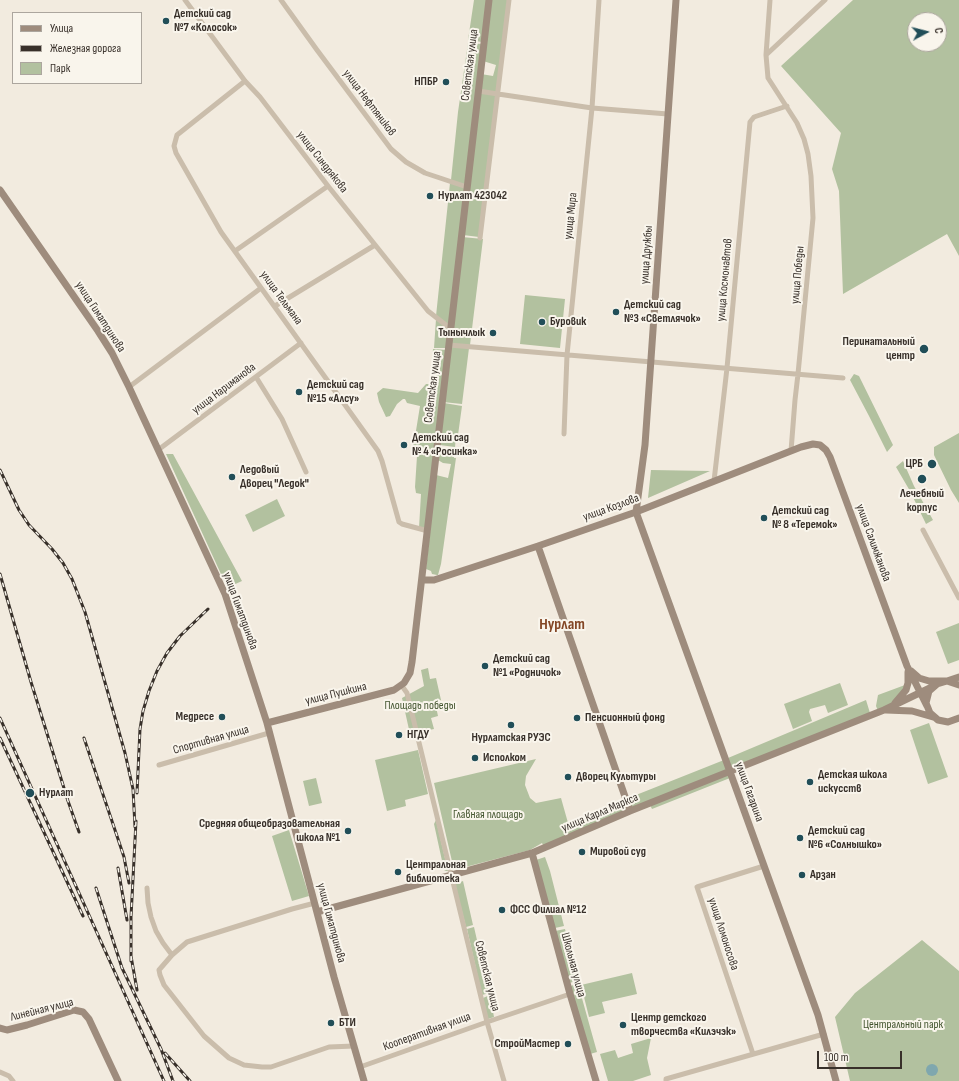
<!DOCTYPE html>
<meta charset="utf-8">
<style>
body{margin:0}
#map{position:relative;width:959px;height:1081px;overflow:hidden;background:#f2ebdf;font-family:"Sofia Sans Condensed",sans-serif}
canvas{display:block}
.legend{position:absolute;left:12px;top:12px;width:130px;height:72px;box-sizing:border-box;background:#f9f5ec;border:1px solid #aca69e;margin:0;padding:5px 7px;list-style:none;font-size:12px;color:#38302a}
.legend li{display:flex;align-items:center;gap:8px;height:20px}
.legend b{width:20px;border:1px solid #aca69e}
.north{position:absolute;left:907px;top:12px;width:40px;height:40px;box-sizing:border-box;background:#f9f5ec;border:1px solid #aca69e;border-radius:50%;rotate:83deg;font-size:11px;font-weight:700;line-height:16px;text-align:center;color:#38302a}
.north::after{content:'';display:block;margin:auto;width:14px;height:18px;background:#214e58;clip-path:polygon(50% 0,100% 100%,50% 72%,0 100%)}
.scale{position:absolute;left:817px;top:1051px;width:85px;height:18px;box-sizing:border-box;border:2px solid #38302a;border-top:0;padding-left:5px;font-size:12px;line-height:14px;white-space:nowrap;color:#38302a;-webkit-text-stroke:3px #f9f5ec;paint-order:stroke}
</style>
<div id="map">
<canvas width="959" height="1081"></canvas>
<ul class="legend">
<li><b style="height:5px;background:#9e8c7d"></b>Улица</li>
<li><b style="height:5px;background:#38302a"></b>Железная дорога</li>
<li><b style="height:11px;background:#b2c19f"></b>Парк</li>
</ul>
<div class="north">С</div>
<div class="scale">100 m</div>
</div>
<script>
const g = document.querySelector('canvas').getContext('2d');
g.lineJoin = 'round';
function fill(path, color) {
  g.fillStyle = color;
  g.fill(path, 'evenodd');
}
function shape(rows) {
  const path = new Path2D();
  for (const r of rows) {
    if (r.length === 3) {
      path.moveTo(r[0] + r[2], r[1]);
      path.arc(r[0], r[1], r[2], 0, 2 * Math.PI);
      continue;
    }
    path.moveTo(r[0], r[1]);
    for (let i = 2; i < r.length; i += 2) path.lineTo(r[i], r[i + 1]);
  }
  return path;
}
function stroke(path, color, width, dash) {
  g.strokeStyle = color;
  g.lineWidth = width;
  g.lineCap = dash ? 'butt' : 'round';
  g.setLineDash(dash || []);
  g.stroke(path);
}
function drawText(font, color, halo, rows, align = 'center') {
  g.font = font + ' "Sofia Sans Condensed",sans-serif';
  g.lineWidth = 4;
  g.setLineDash([]);
  g.textBaseline = 'middle';
  g.strokeStyle = halo;
  g.fillStyle = color;
  for (const [text, x, y, turn = 0] of rows) {
    g.save();
    g.translate(x, y);
    g.rotate((+turn || 0) * Math.PI / 180);
    g.textAlign = isNaN(turn) ? turn : align;
    if (halo) g.strokeText(text, 0, 0);
    g.fillText(text, 0, 0);
    g.restore();
  }
}
fill(shape([
 [474,0,487,0,482,42,468,40],
 [490,0,508,0,497,93,480,90,481,74,493,76,496,65,483,61],
 [853,0,959,0,959,256,947,234,843,294,839,191,832,169,841,133,781,66],
 [915,20,939,20,939,44,915,44],
 [468,43,482,44,465,185,451,180,458,112],
 [479,93,496,95,479,237,463,235],
 [450,183,466,188,450,327,436,316],
 [462,237,483,239,470,345,450,344],
 [525,295,565,299,560,348,520,344],
 [436,319,450,329,447,348,434,348],
 [450,346,469,348,462,404,443,402],
 [433,349,447,350,427,530,419,528,421,494,416,493,415,487,417,456,412,450,412,447,414,443,420,406,407,403,405,399,403,399,397,404,390,416,386,417,379,402,377,393,383,388,418,393,426,384,433,384,435,386,433,383,431,383],
 [854,374,859,376,893,445,887,452,869,416,850,380],
 [444,403,462,406,458,435,456,436,455,447,440,445],
 [959,433,959,503,951,490,934,455,934,447],
 [440,448,454,449,454,458,456,458,441,564,438,575,437,575,432,574,431,571,426,569,436,475,448,478,451,464,443,463,438,460],
 [166,454,173,454,242,581,231,586,226,585],
 [903,461,914,486,933,520,926,524,910,491,896,467],
 [651,470,710,471,648,498],
 [277,499,285,516,253,532,245,515],
 [959,623,959,660,948,664,936,632],
 [428,668,430,679,436,678,441,700,435,702,438,716,431,718,434,729,410,734,402,698,424,686,421,670],
 [840,683,848,705,828,713,825,705,810,709,809,712,812,721,793,729,784,704],
 [905,685,897,700,878,711,876,706,878,695],
 [866,700,870,713,732,769,728,758],
 [929,723,948,777,928,784,910,730],
 [418,750,428,794,405,800,406,806,387,811,375,760],
 [536,759,526,776,525,785,530,798,536,803,561,798,570,830,620,807,626,802,629,811,544,847,542,843,530,850,454,870,434,783],
 [724,760,728,771,632,810,629,799,631,797],
 [729,774,730,778,652,809,650,805],
 [316,778,322,803,309,806,303,781],
 [436,820,448,871,446,871,444,870,434,824],
 [289,830,309,896,292,901,272,836],
 [545,857,550,871,564,926,555,928,536,860],
 [463,881,473,925,466,927,455,884],
 [474,927,489,993,482,995,467,929],
 [565,929,577,981,569,983,555,931],
 [922,940,959,971,959,1081,850,1081,835,1017,855,993],
 [632,973,637,994,602,1002,605,1013,589,1017,581,985],
 [578,984,597,1052,590,1054,570,986],
 [490,995,494,1017,488,1019,483,998],
 [651,1038,647,1058,651,1075,633,1081,608,1081,600,1054,615,1050,618,1058,633,1053,631,1044]
]), '#b2c19f');
fill(shape([
 [932,1070,6]
]), '#7fa7ae');
stroke(shape([
 [185,0,245,81,260,97,328,186,428,311,451,329],
 [281,0,317,50,391,149,406,162,425,173,467,187],
 [766,55,770,0],
 [245,81,177,135,174,146,176,153,221,232,378,451,382,461,399,522,402,524,428,531],
 [478,91,592,108,668,114],
 [480,238,509,0],
 [235,251,328,186],
 [275,306,375,245],
 [449,345,843,378],
 [256,377,282,419,306,472],
 [129,387,261,288],
 [564,434,567,355,592,108,599,0],
 [158,450,301,343],
 [791,451,795,400,798,374,813,218,811,176,808,154,804,139,797,123,768,78,766,55,825,0],
 [714,481,727,368,750,122,754,117,787,106],
 [923,530,959,598],
 [402,686,407,693,487,1022,504,1081],
 [159,765,269,733],
 [147,888,148,903,151,917,156,931,163,943,172,955],
 [315,903,292,909,187,942,172,955,159,970,160,975,164,985,204,1036,229,1058,244,1065,262,1067,271,1067,329,1047,354,1046],
 [753,1054,697,887,764,866],
 [360,1067,487,1022,570,994],
 [0,1072,9,1076,13,1081],
 [666,1081,666,1079,824,1034]
]), '#cabdab', 5);
stroke(shape([
 [0,190,98,331,112,353,129,387,225,594,267,723,334,977,364,1081],
 [636,512,818,1015,836,1081],
 [636,512,645,445,676,0],
 [538,546,630,811],
 [422,580,434,580,538,546,636,512,801,447,813,444,820,445,826,450,830,457,907,666,927,706],
 [911,671,919,678,929,681,947,681,959,677],
 [959,685,947,681,937,684,929,691,926,703,930,713,938,720,948,722,959,718],
 [895,703,906,690,908,683,908,672],
 [886,710,912,711,933,717],
 [267,723,394,690,404,683,410,673,412,662,489,0],
 [532,853,570,994,596,1081],
 [317,912,532,853,630,811,884,710,934,686],
 [0,1028,7,1030,27,1025,74,1010,83,1012,89,1019,118,1081]
]), '#9e8c7d', 7);
const rail = shape([
 [0,470,19,510,29,525,52,549,63,563,72,579,85,612,125,753,133,789,135,827],
 [0,574,31,682,68,801,79,832],
 [0,718,164,1081],
 [0,738,83,916],
 [84,738,118,839,124,857,129,883],
 [137,793,140,729,143,711,149,691,157,671,167,653,180,636,208,609],
 [118,868,127,920],
 [96,888,122,968,161,1049,173,1081],
 [131,956,137,990],
 [131,961,131,917,136,821],
 [165,1053,190,1081]
]);
stroke(rail, '#38302a', 3);
stroke(rail, '#f9f5ec', 1.5, [4.5]);
for (const [x, y, r, color] of [
 [166,21,4,"#214e58"],
 [446,82,4,"#214e58"],
 [430,196,4,"#214e58"],
 [616,312,4,"#214e58"],
 [542,322,4,"#214e58"],
 [493,333,4,"#214e58"],
 [924,349,5,"#214e58"],
 [299,392,4,"#214e58"],
 [404,445,4,"#214e58"],
 [932,464,5,"#214e58"],
 [232,477,4,"#214e58"],
 [922,479,5,"#214e58"],
 [764,518,4,"#214e58"],
 [485,666,4,"#214e58"],
 [222,717,4,"#214e58"],
 [577,718,4,"#214e58"],
 [511,725,4,"#214e58"],
 [399,735,4,"#214e58"],
 [475,758,4,"#214e58"],
 [568,777,4,"#214e58"],
 [810,782,4,"#214e58"],
 [30,793,5,"#214e58"],
 [348,831,4,"#214e58"],
 [800,838,4,"#214e58"],
 [582,852,4,"#214e58"],
 [398,872,4,"#214e58"],
 [802,875,4,"#214e58"],
 [502,910,4,"#214e58"],
 [331,1023,4,"#214e58"],
 [623,1025,4,"#214e58"],
 [568,1044,4,"#214e58"]
]) {
  const dot = new Path2D();
  dot.arc(x, y, r, 0, 2 * Math.PI);
  g.fillStyle = color;
  g.fill(dot);
  stroke(dot, '#f9f5ec', 1.5);
}
drawText('bold 12px', '#38302a', '#f9f5ec', [
 ["Детский сад",174,14],
 ["№7 «Колосок»",174,28],
 ["НПБР",438,82,"right"],
 ["Нурлат 423042",438,196],
 ["Детский сад",624,305],
 ["№3 «Светлячок»",624,319],
 ["Буровик",550,322],
 ["Тынычлык",485,333,"right"],
 ["Перинатальный",915,342,"right"],
 ["центр",915,356,"right"],
 ["Детский сад",307,385],
 ["№15 «Алсу»",307,399],
 ["Детский сад",412,438],
 ["№ 4 «Росинка»",412,452],
 ["ЦРБ",923,464,"right"],
 ["Ледовый",240,470],
 ["Дворец \"Ледок\"",240,484],
 ["Лечебный",922,494,"center"],
 ["корпус",922,508,"center"],
 ["Детский сад",772,511],
 ["№ 8 «Теремок»",772,525],
 ["Детский сад",493,659],
 ["№1 «Родничок»",493,673],
 ["Медресе",214,717,"right"],
 ["Пенсионный фонд",585,718],
 ["НГДУ",407,735],
 ["Нурлатская РУЭС",511,738,"center"],
 ["Исполком",483,758],
 ["Детская школа",818,775],
 ["искусств",818,789],
 ["Дворец Культуры",576,777],
 ["Нурлат",39,793],
 ["Средняя общеобразовательная",340,824,"right"],
 ["школа №1",340,838,"right"],
 ["Детский сад",808,831],
 ["№6 «Солнышко»",808,845],
 ["Мировой суд",590,852],
 ["Центральная",406,865],
 ["библиотека",406,879],
 ["Арзан",810,875],
 ["ФСС Филиал №12",510,910],
 ["Центр детского",631,1018],
 ["творчества «Килэчэк»",631,1032],
 ["БТИ",339,1023],
 ["СтройМастер",560,1044,"right"]
], 'left');
drawText('12px', '#38302a', '#f9f5ec', [
 ["Советская улица",470,65,-83],
 ["улица Нефтяников",369,103,53],
 ["улица Синдрякова",322,162,52],
 ["улица Мира",571,216,-84],
 ["улица Дружбы",647,255,-86],
 ["улица Победы",798,275,-85],
 ["улица Космонавтов",725,280,-85],
 ["улица Тельмана",281,298,54],
 ["улица Гиматдинова",100,317,57],
 ["Советская улица",433,387,-83],
 ["улица Нариманова",224,389,-37],
 ["улица Козлова",611,508,-20],
 ["улица Салимжанова",873,543,70],
 ["улица Гиматдинова",240,611,70],
 ["улица Пушкина",336,694,-14],
 ["Спортивная улица",211,740,-16],
 ["улица Гагарина",749,792,70],
 ["улица Карла Маркса",600,813,-23],
 ["улица Гиматдинова",331,923,75],
 ["улица Ломоносова",723,934,72],
 ["Школьная улица",573,965,75],
 ["Советская улица",487,976,76],
 ["Линейная улица",42,1010,-14],
 ["Кооперативная улица",427,1032,-20]
]);
drawText('12px', '#43552f', '#f9f5ec', [
 ["Площадь победы",420,706],
 ["Главная площадь",488,815],
 ["Центральный парк",903,1025]
]);
drawText('bold 16px', '#844726', '#f9f5ec', [
 ["Нурлат",562,625]
]);
</script>
